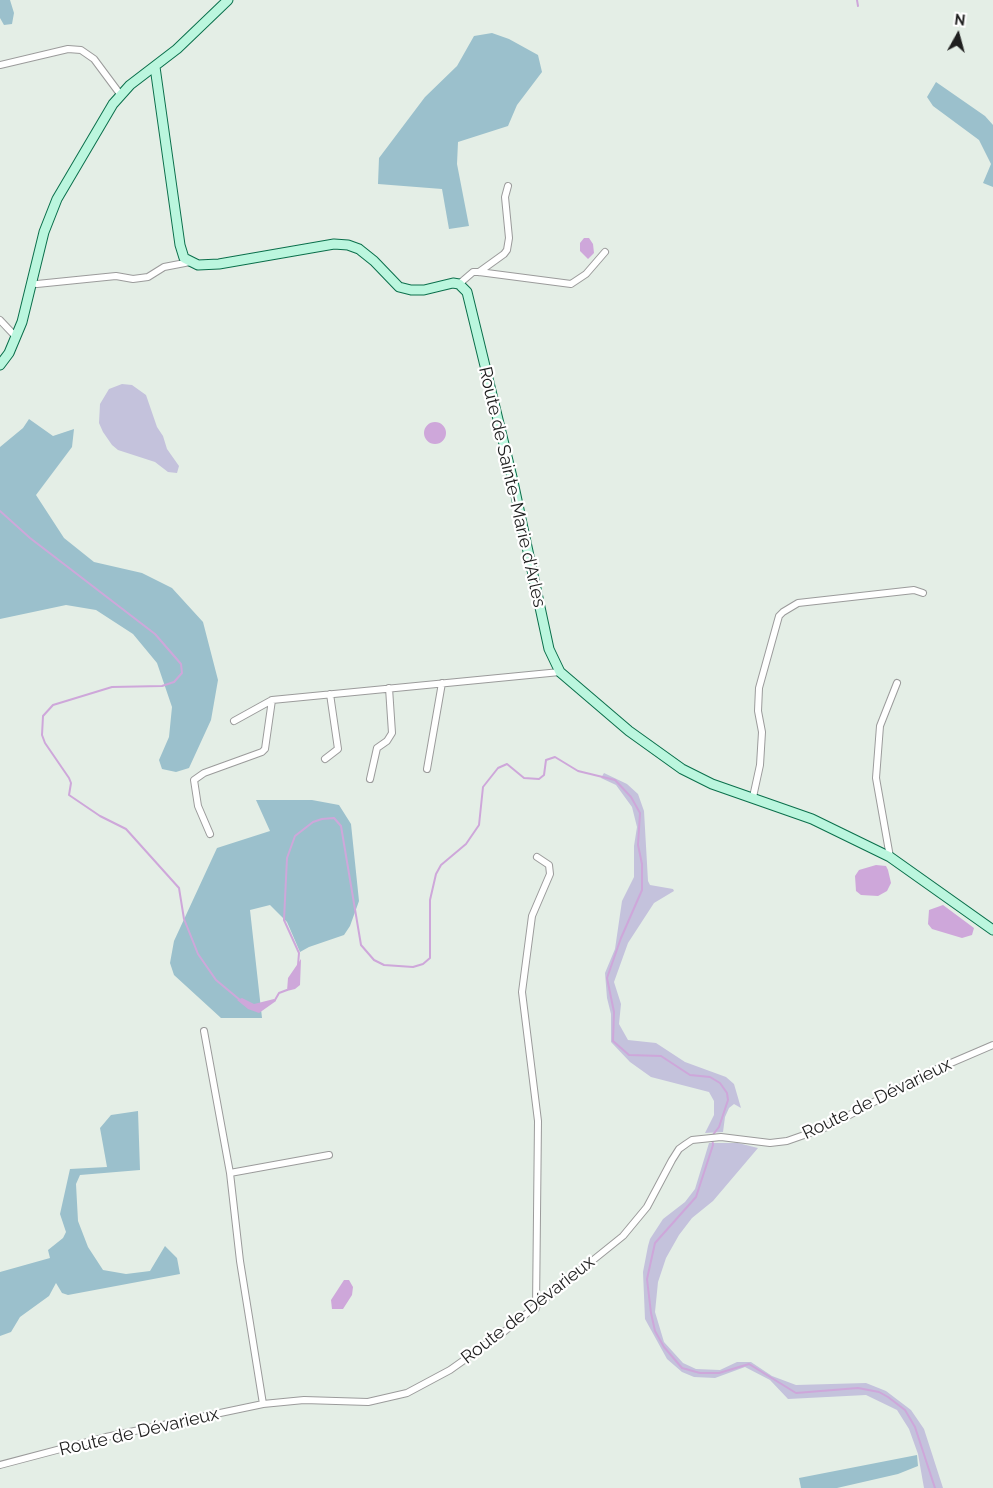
<!DOCTYPE html>
<meta charset="utf-8">
<style>
body{margin:0}
#map{position:relative;width:993px;height:1488px;overflow:hidden;background:#e4eee6;font-family:Raleway,sans-serif}
canvas{display:block}
.north{position:absolute;left:933px;top:10px;width:50px;height:50px;-webkit-text-stroke:4px #fff;paint-order:stroke;rotate:7deg;font-size:14px;font-weight:700;line-height:20px;text-align:center;color:#1e1e1e}
.north::after{content:'';display:block;margin:auto;width:18px;height:22px;background:#1e1e1e;clip-path:polygon(50% 0,100% 100%,50% 72%,0 100%)}
</style>
<div id="map">
<canvas width="993" height="1488"></canvas>
<div class="north">N</div>
</div>
<script>
const g = document.querySelector('canvas').getContext('2d');
g.lineJoin = 'round';
function fill(path, color) {
  g.fillStyle = color;
  g.fill(path, 'evenodd');
}
function shape(rows) {
  const path = new Path2D();
  for (const r of rows) {
    if (r.length === 3) {
      path.moveTo(r[0] + r[2], r[1]);
      path.arc(r[0], r[1], r[2], 0, 2 * Math.PI);
      continue;
    }
    path.moveTo(r[0], r[1]);
    for (let i = 2; i < r.length; i += 2) path.lineTo(r[i], r[i + 1]);
  }
  return path;
}
function stroke(path, color, width, dash) {
  g.strokeStyle = color;
  g.lineWidth = width;
  g.lineCap = dash ? 'butt' : 'round';
  g.setLineDash(dash || []);
  g.stroke(path);
}
function drawText(font, color, halo, rows, align = 'center') {
  g.font = font + ' Raleway,sans-serif';
  g.lineWidth = 4.5;
  g.setLineDash([]);
  g.textBaseline = 'middle';
  g.strokeStyle = halo;
  g.fillStyle = color;
  for (const [text, x, y, turn = 0] of rows) {
    g.save();
    g.translate(x, y);
    g.rotate((+turn || 0) * Math.PI / 180);
    g.textAlign = isNaN(turn) ? turn : align;
    if (halo) g.strokeText(text, 0, 0);
    g.fillText(text, 0, 0);
    g.restore();
  }
}
fill(shape([
 [0,0,10,0,14,13,12,24,4,25,0,18],
 [492,33,509,39,538,55,542,72,517,105,508,126,458,142,457,164,469,226,449,229,442,189,378,184,379,158,425,97,457,66,474,36],
 [936,82,985,116,993,125,993,187,983,183,991,164,979,140,933,106,927,97],
 [29,419,53,436,74,429,72,447,36,495,64,538,94,562,142,573,172,588,203,622,218,680,211,720,189,768,176,772,162,769,159,760,169,737,172,707,157,663,133,634,96,610,66,605,0,619,0,447,23,428],
 [256,800,312,800,339,805,351,824,359,901,350,926,344,935,309,947,300,952,287,922,270,905,250,910,262,1018,221,1018,174,975,170,963,174,941,217,848,270,831],
 [138,1111,140,1170,80,1175,76,1184,78,1221,88,1247,103,1270,126,1274,150,1271,165,1246,177,1258,180,1274,68,1295,62,1293,56,1283,49,1296,20,1317,11,1332,0,1336,0,1272,50,1258,48,1250,63,1238,66,1232,60,1214,70,1169,107,1167,100,1128,111,1115],
 [917,1455,918,1466,898,1474,837,1488,801,1488,799,1478]
]), '#9bc0cc');
fill(shape([
 [122,384,132,385,146,395,157,427,163,436,167,449,179,466,177,473,168,472,155,462,118,450,112,445,103,432,99,423,100,404,109,389],
 [604,773,627,784,638,794,644,811,648,881,650,885,673,889,674,891,654,903,628,943,614,982,621,1004,619,1024,628,1040,656,1043,685,1062,726,1077,734,1084,741,1108,734,1104,729,1108,725,1117,723,1132,705,1133,714,1115,714,1101,709,1092,651,1077,630,1062,611,1042,611,1014,607,998,605,973,615,949,622,901,634,877,634,846,637,827,632,807,616,785,601,778],
 [709,1143,738,1143,758,1148,713,1201,692,1218,679,1235,666,1258,658,1282,655,1312,664,1342,683,1363,696,1369,720,1370,737,1362,751,1362,772,1376,796,1385,866,1383,886,1391,911,1410,924,1429,943,1488,924,1488,918,1454,909,1429,897,1410,866,1395,788,1399,770,1380,745,1367,715,1378,694,1377,682,1372,667,1359,645,1319,643,1272,648,1246,650,1239,663,1219,685,1202,695,1189]
]), '#c4c2dc');
fill(shape([
 [584,238,589,238,593,244,594,253,588,259,580,251,580,243],
 [435,433,11],
 [876,865,886,866,888,870,891,883,887,891,878,896,861,895,856,891,855,876,859,870],
 [943,905,974,928,972,935,962,938,932,929,928,924,929,910],
 [301,959,300,985,295,989,287,991,288,978],
 [242,998,254,1004,274,999,276,1001,259,1013,248,1009,237,1000],
 [344,1280,349,1280,353,1287,352,1295,343,1309,332,1309,331,1300]
]), '#cea7da');
stroke(shape([
 [857,0,858,6],
 [0,511,30,538,155,634,181,664,182,673,174,682,162,686,112,687,53,705,43,716,42,735,45,743,69,778,71,783,69,795,100,816,126,829,179,888,184,919,198,954,216,980,240,1000],
 [298,965,299,953,284,920,287,858,295,836,313,822,322,819,334,818,341,826,361,945,374,960,384,965,413,967,423,964,430,958,430,900,436,874,441,865,466,844,479,825,483,787,498,768,507,764,524,778,539,779,544,775,546,760,555,757,578,771,615,780,631,797,640,813,638,845,642,864,642,890,621,938,607,978,614,1012,613,1041,629,1055,661,1056,690,1075,710,1077,720,1083,727,1093,728,1100,719,1127,712,1136,713,1145,696,1197,655,1243,647,1279,651,1313,655,1331,664,1347,682,1368,700,1373,719,1373,749,1364,796,1393,858,1388,879,1392,888,1397,905,1410,915,1427,935,1488],
 [275,1000,279,993,287,990]
]), '#cea7da', 2);
const minor = shape([
 [0,65,68,49,81,50,94,59,120,94],
 [479,272,504,254,507,250,509,238,505,197,508,186],
 [32,283,37,284,116,276,133,279,148,277,164,267,190,262],
 [459,284,473,272,479,272,571,284,586,274,605,252],
 [0,320,16,337],
 [234,721,272,700,560,672],
 [325,759,338,749,330,694],
 [427,769,442,683],
 [370,779,377,748,387,741,392,733,389,688],
 [753,797,760,765,762,732,758,711,759,688,779,616,783,612,798,603,914,590,923,593],
 [210,834,198,806,194,780,204,773,262,752,265,749,272,700],
 [890,857,876,778,880,726,897,683],
 [204,1031,230,1173,240,1261,263,1404],
 [230,1173,329,1155],
 [536,1308,538,1121,522,992,532,916,550,874,549,865,537,857],
 [0,1465,106,1437,263,1404,304,1400,368,1402,407,1393,450,1370,505,1331,623,1236,647,1207,672,1160,679,1149,686,1144,692,1140,721,1137,770,1143,787,1141,827,1127,930,1072,993,1045]
]);
const secondary = shape([
 [155,67,180,245,184,258,198,265,219,264,334,244,348,245,359,249,374,261,399,287,411,290,424,290,453,283,459,284,467,292,512,477,549,649,560,672,629,731,682,769,712,784,812,819,890,857,993,930],
 [0,365,9,353,22,322,44,232,57,199,113,104,130,85,177,49,228,0]
]);
stroke(minor, '#9b9b9b', 8);
stroke(secondary, '#0a6f4b', 11);
stroke(minor, '#fff', 6);
stroke(secondary, '#bbf6de', 9);
drawText('18px', '#1e1e1e', '#fff', [
 ["Route de Sainte-Marie d'Arles",512,487,77],
 ["Route de Dévarieux",877,1099,-26],
 ["Route de Dévarieux",528,1310,-38],
 ["Route de Dévarieux",139,1432,-13]
]);
</script>
